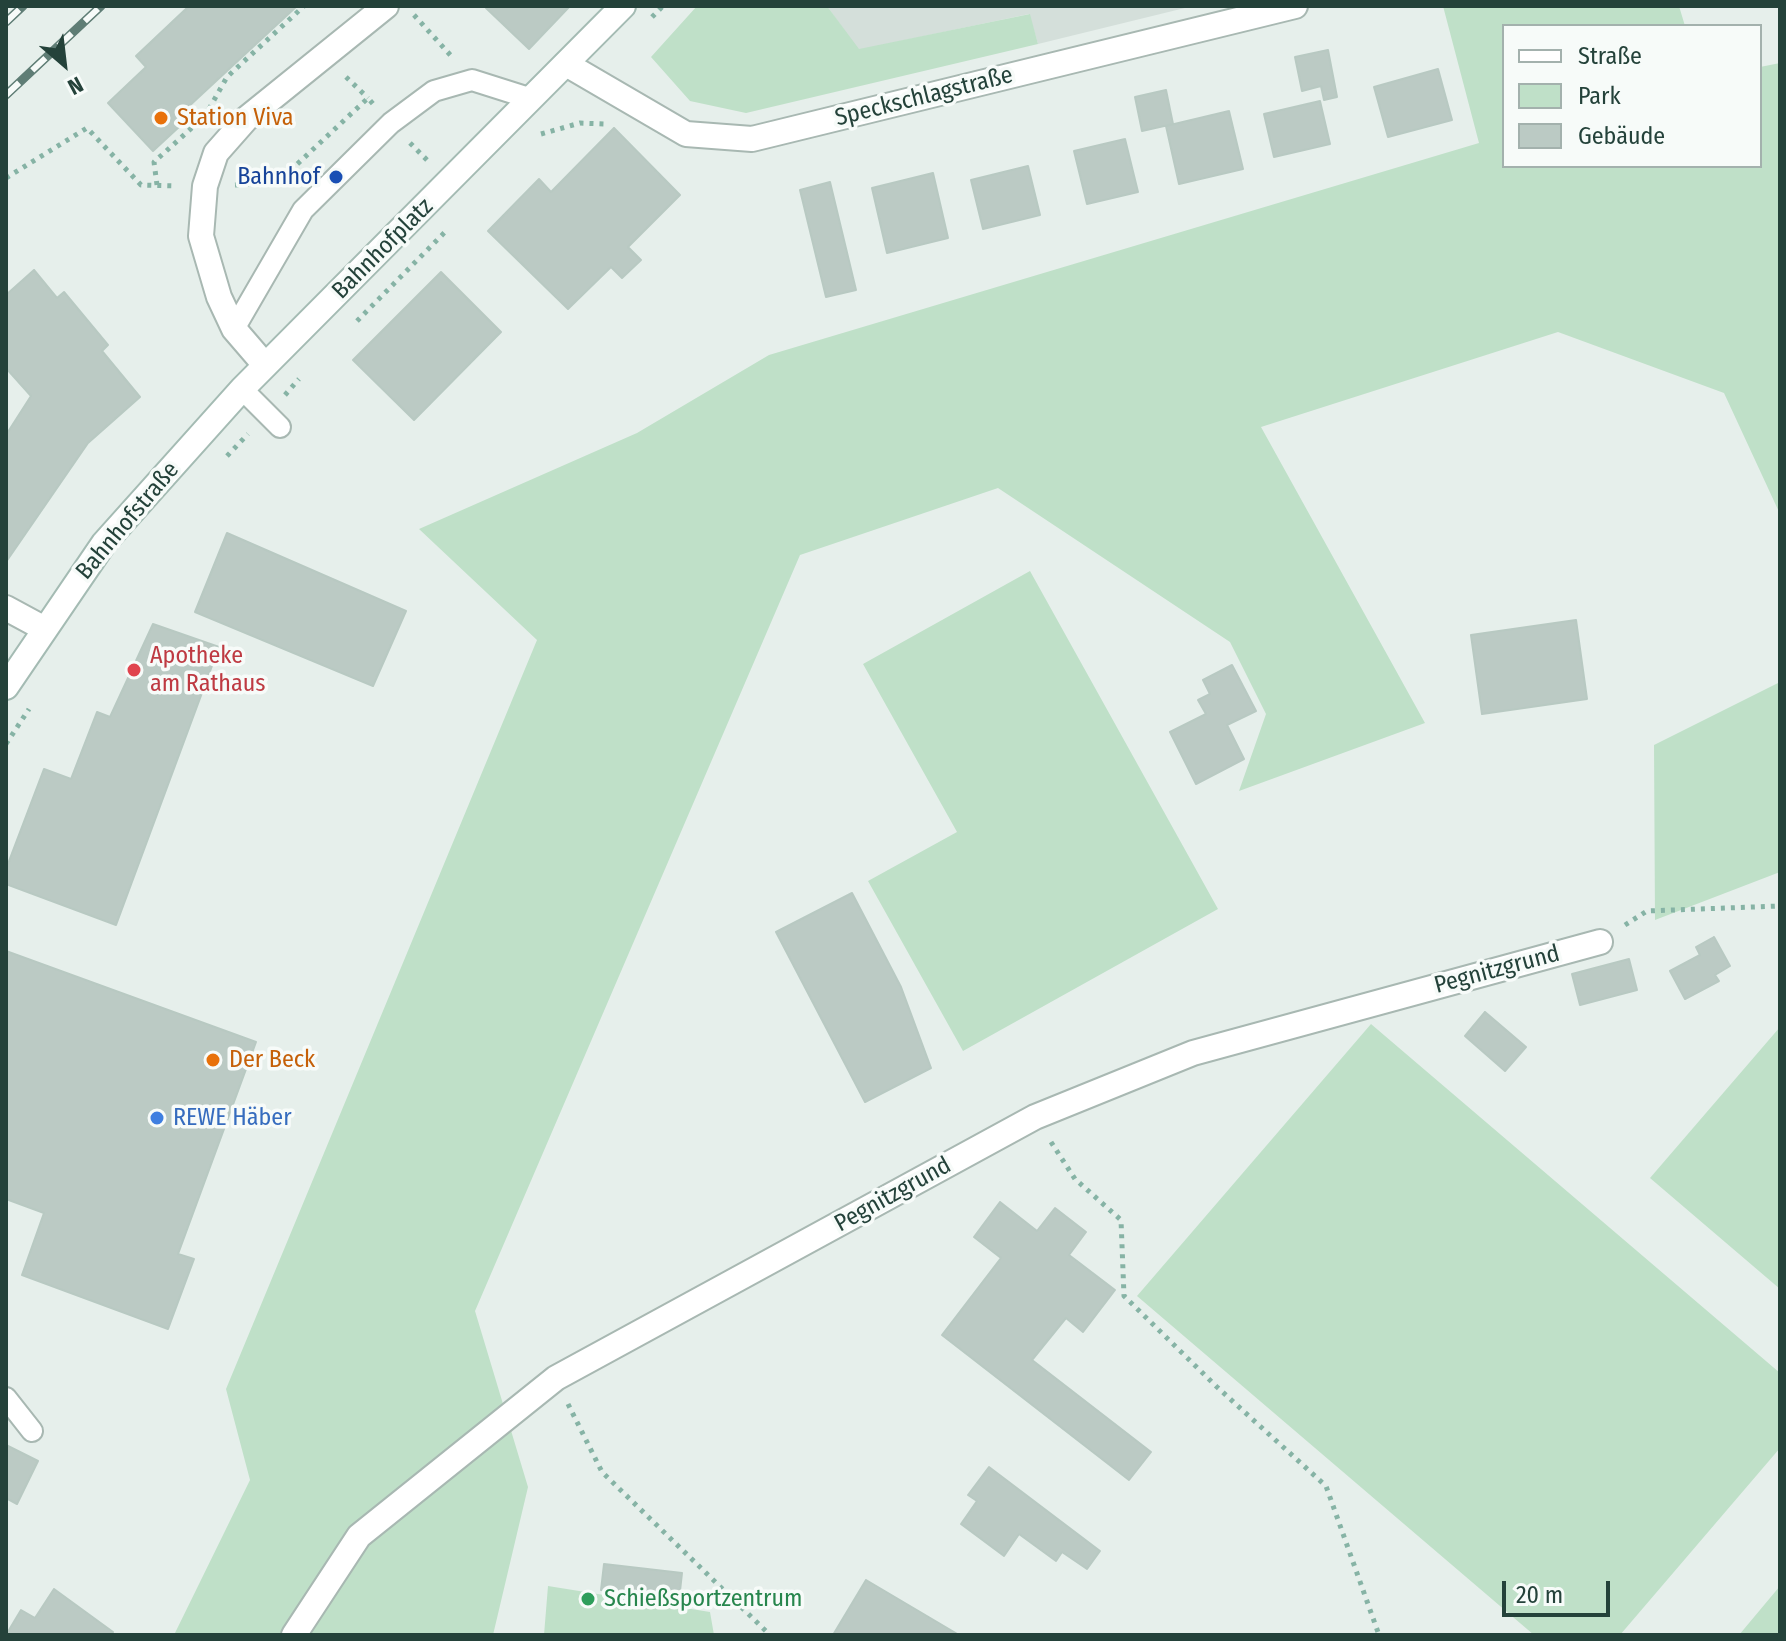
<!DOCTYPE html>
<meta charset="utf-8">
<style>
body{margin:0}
#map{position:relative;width:1786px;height:1641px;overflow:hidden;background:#e6efeb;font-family:"Fira Sans Condensed",sans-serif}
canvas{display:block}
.frame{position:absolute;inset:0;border:8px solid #24423a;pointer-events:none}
.legend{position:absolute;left:1502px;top:24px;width:260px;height:144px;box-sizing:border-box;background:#f7fbf9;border:2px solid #a3b1ad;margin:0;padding:10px 14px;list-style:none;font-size:24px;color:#24423a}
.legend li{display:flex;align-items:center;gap:16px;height:40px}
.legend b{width:40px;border:2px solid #a3b1ad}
.north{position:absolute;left:24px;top:24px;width:80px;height:80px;-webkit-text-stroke:6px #f7fbf9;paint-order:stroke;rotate:152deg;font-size:22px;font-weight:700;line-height:32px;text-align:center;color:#24423a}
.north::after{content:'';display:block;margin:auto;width:28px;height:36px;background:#24423a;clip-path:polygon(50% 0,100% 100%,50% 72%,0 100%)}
.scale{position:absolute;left:1502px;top:1581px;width:108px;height:36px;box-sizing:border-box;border:4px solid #24423a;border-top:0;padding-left:10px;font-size:24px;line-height:28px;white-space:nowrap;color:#24423a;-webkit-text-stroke:6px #f7fbf9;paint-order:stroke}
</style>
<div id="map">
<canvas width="1786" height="1641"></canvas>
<div class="frame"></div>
<ul class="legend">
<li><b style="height:10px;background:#fff"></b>Straße</li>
<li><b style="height:22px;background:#bfe0c8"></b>Park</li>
<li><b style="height:22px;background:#bbcac4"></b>Gebäude</li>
</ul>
<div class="north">N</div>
<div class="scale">20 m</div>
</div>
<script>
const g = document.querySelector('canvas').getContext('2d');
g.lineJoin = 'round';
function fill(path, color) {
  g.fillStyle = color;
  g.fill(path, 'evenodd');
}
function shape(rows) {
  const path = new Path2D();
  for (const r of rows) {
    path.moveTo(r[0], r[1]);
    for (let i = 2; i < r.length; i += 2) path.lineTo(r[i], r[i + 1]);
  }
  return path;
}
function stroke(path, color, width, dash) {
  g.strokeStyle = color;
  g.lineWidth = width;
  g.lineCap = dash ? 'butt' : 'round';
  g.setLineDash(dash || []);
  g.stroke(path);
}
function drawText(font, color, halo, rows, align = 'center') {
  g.font = font + ' "Fira Sans Condensed",sans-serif';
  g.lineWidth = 7;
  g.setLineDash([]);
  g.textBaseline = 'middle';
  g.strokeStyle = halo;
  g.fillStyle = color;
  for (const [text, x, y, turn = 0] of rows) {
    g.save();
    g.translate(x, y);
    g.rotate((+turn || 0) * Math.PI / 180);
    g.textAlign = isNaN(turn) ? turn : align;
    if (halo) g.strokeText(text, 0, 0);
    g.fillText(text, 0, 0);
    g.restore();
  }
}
fill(shape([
 [827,6,1193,6,1038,44,1029,14,858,50]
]), '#d4dfda');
fill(shape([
 [697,6,827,6,859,49,1030,14,1038,44,746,113,690,101,651,57],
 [1443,6,1679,6,1685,26,1504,26,1504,166,1760,166,1760,67,1780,63,1780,514,1724,393,1558,332,1261,427,1425,723,1239,791,1266,714,1230,642,998,488,800,555,475,1311,528,1487,493,1635,174,1635,250,1480,226,1389,537,640,419,529,637,433,769,355,1479,143],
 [1030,571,1218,909,963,1051,868,881,957,832,863,664],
 [1780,682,1780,872,1655,920,1654,745],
 [1371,1024,1780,1373,1780,1448,1620,1635,1534,1635,1137,1296],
 [1780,1027,1780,1289,1650,1178],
 [548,1586,710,1612,714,1635,544,1635],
 [1780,1586,1780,1635,1739,1635]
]), '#bfe0c8');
const building = shape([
 [189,6,297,6,187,108,193,114,153,151,108,103,146,67,136,56,189,6],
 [488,6,570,6,529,49,486,8,488,6],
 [1328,50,1337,97,1324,100,1321,86,1302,91,1295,57,1328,50],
 [1438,69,1452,120,1388,137,1374,87,1438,69],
 [1166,90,1173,124,1142,131,1135,97,1166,90],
 [1320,101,1330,144,1274,157,1264,114,1320,101],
 [1229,111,1243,169,1179,184,1166,126,1229,111],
 [614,128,680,195,628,247,641,260,622,278,611,267,568,309,488,231,539,179,551,192,614,128],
 [1125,139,1138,192,1087,204,1074,151,1125,139],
 [1028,166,1040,215,983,229,971,180,1028,166],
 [933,173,948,238,887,253,872,188,933,173],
 [830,182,856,290,826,297,800,190,830,182],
 [34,270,57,298,64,292,108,345,102,351,140,397,88,443,6,562,6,435,31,396,6,368,6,295,34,270],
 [441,272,501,332,414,420,353,360,441,272],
 [227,533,406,611,373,686,195,612,227,533],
 [1576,620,1587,699,1482,714,1471,635,1576,620],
 [153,624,219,647,116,925,6,884,6,869,44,769,71,779,97,712,110,717,153,624],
 [1232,665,1256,711,1227,725,1244,759,1196,784,1170,732,1206,714,1198,700,1210,694,1203,680,1232,665],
 [852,893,901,987,931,1068,865,1102,776,932,852,893],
 [1714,937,1730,966,1715,975,1719,981,1685,999,1670,971,1700,955,1696,947,1714,937],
 [6,951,256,1042,178,1254,194,1259,168,1329,22,1275,44,1213,6,1199,6,951],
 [1629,959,1637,990,1580,1005,1572,974,1629,959],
 [1485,1012,1526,1047,1505,1071,1465,1036,1485,1012],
 [1000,1202,1037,1231,1055,1208,1086,1232,1069,1255,1115,1290,1083,1332,1066,1318,1032,1360,1151,1452,1129,1480,942,1335,1001,1258,974,1237,1000,1202],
 [6,1445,38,1461,17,1504,6,1498,6,1445],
 [989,1467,1100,1551,1087,1569,1062,1552,1056,1561,1019,1534,1004,1556,961,1524,977,1501,968,1495,989,1467],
 [604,1564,682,1573,679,1600,601,1590,604,1564],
 [866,1580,959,1635,833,1635,866,1580],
 [54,1589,113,1632,112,1635,6,1635,21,1610,35,1618,54,1589]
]);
fill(building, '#bbcac4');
stroke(building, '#b8c9c2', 2);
const service = shape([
 [234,329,303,210,391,123,434,91,472,80,532,99],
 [242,389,280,427],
 [6,1398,32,1431]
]);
const minor = shape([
 [566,64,686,134,752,139,1295,6],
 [265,365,234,329,219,297,201,236,205,186,216,153,246,119,386,6],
 [6,608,43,628],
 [294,1635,359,1536,556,1378,1035,1117,1193,1053,1600,942]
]);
const secondary = shape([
 [6,687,104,543,242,389,623,6]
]);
stroke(service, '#a8b8b2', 24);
stroke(minor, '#a8b8b2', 28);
stroke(secondary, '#a4bbb3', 28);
stroke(shape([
 [414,15,453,58],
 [652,17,663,6],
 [346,77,368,98],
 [541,134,580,123,605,124],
 [410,143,429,162],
 [6,178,87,128,141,185,177,186],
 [157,185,154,162,205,116,227,77,304,6],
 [235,185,277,183,368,98,373,104],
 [357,321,446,231],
 [285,395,299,379],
 [227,456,248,434],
 [6,744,29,709],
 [1625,925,1647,911,1780,906],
 [1051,1142,1075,1179,1121,1220,1124,1296,1217,1387,1326,1486,1379,1635],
 [568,1404,602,1472,770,1635]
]), '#86b3a5', 5, [4, 6]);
stroke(service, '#fff', 20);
stroke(minor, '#fff', 24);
stroke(secondary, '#fff', 24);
const rail = shape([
 [6,22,23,6],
 [6,95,101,6]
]);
stroke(rail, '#5f7d75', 9);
stroke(rail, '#f7fbf9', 6, [18]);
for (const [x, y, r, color] of [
 [161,118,8,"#e8710a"],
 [336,177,8,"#1a4fb4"],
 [134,670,8,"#e0444e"],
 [213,1060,8,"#e8710a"],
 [157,1118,8,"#3f7fe0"],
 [588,1599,8,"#2e9e5b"]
]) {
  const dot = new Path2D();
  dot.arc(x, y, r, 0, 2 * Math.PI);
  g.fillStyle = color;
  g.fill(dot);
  stroke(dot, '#f7fbf9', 3);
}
drawText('24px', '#24423a', '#f7fbf9', [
 ["Speckschlagstraße",924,97,-14],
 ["Bahnhofplatz",383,249,-45],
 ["Bahnhofstraße",128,521,-50],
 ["Pegnitzgrund",1497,970,-15],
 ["Pegnitzgrund",893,1195,-29]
]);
drawText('24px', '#c56008', '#f7fbf9', [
 ["Station Viva",177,118],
 ["Der Beck",229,1060]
], 'left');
drawText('24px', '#164399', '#f7fbf9', [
 ["Bahnhof",320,177]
], 'right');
drawText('24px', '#be3a42', '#f7fbf9', [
 ["Apotheke",150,656],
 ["am Rathaus",150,684]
], 'left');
drawText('24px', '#366cbe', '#f7fbf9', [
 ["REWE Häber",173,1118]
], 'left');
drawText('24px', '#27864d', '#f7fbf9', [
 ["Schießsportzentrum",604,1599]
], 'left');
</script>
